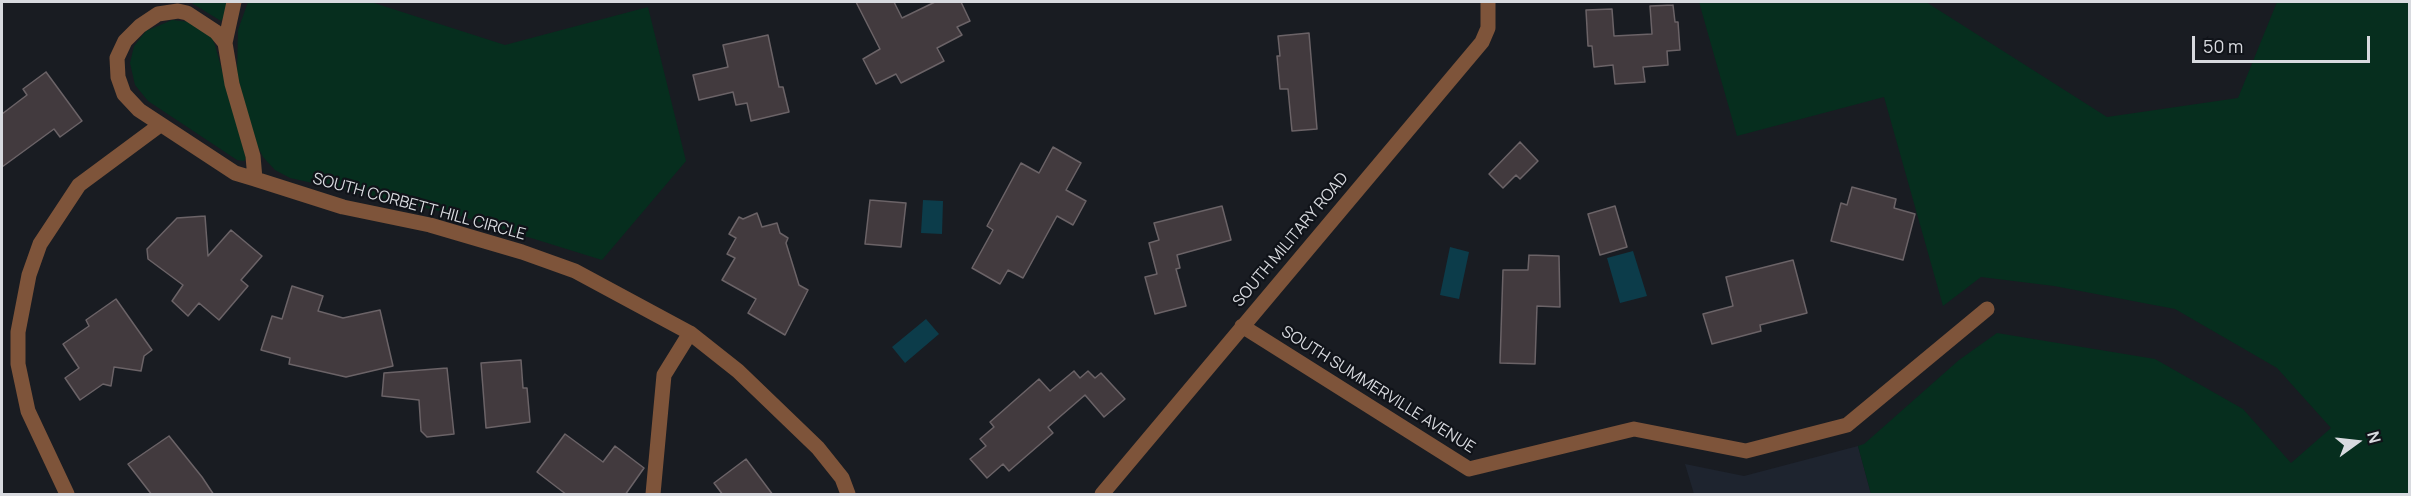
<!DOCTYPE html>
<style>
body{margin:0}
#map{position:relative;width:2411px;height:496px;overflow:hidden;background:#191c22;font-family:Manrope,sans-serif}
canvas{display:block}
.frame{position:absolute;inset:0;border:3px solid #d8dadf;pointer-events:none}
.north{position:absolute;left:2327px;top:412px;width:60px;height:60px;-webkit-text-stroke:4px #101319;paint-order:stroke;rotate:75deg;font-size:16px;font-weight:700;line-height:24px;text-align:center;color:#d8dadf}
.north::after{content:'';display:block;margin:auto;width:21px;height:27px;background:#d8dadf;clip-path:polygon(50% 0,100% 100%,50% 72%,0 100%)}
.scale{position:absolute;left:2192px;top:36px;width:178px;height:27px;box-sizing:border-box;border:3px solid #d8dadf;border-top:0;padding-left:8px;font-size:18px;line-height:21px;white-space:nowrap;color:#d8dadf;-webkit-text-stroke:4px #101319;paint-order:stroke}
</style>
<div id="map">
<canvas width="2411" height="496"></canvas>
<div class="frame"></div>
<div class="north">N</div>
<div class="scale">50 m</div>
</div>
<script>
const g = document.querySelector('canvas').getContext('2d');
g.lineJoin = 'round';
function fill(path, color) {
  g.fillStyle = color;
  g.fill(path, 'evenodd');
}
function shape(rows) {
  const path = new Path2D();
  for (const r of rows) {
    path.moveTo(r[0], r[1]);
    for (let i = 2; i < r.length; i += 2) path.lineTo(r[i], r[i + 1]);
  }
  return path;
}
function stroke(path, color, width, dash) {
  g.strokeStyle = color;
  g.lineWidth = width;
  g.lineCap = dash ? 'butt' : 'round';
  g.setLineDash(dash || []);
  g.stroke(path);
}
function drawText(font, color, halo, rows, align = 'center') {
  g.font = font + ' Manrope,sans-serif';
  g.lineWidth = 4.5;
  g.setLineDash([]);
  g.textBaseline = 'middle';
  g.strokeStyle = halo;
  g.fillStyle = color;
  for (const [text, x, y, turn = 0] of rows) {
    g.save();
    g.translate(x, y);
    g.rotate((+turn || 0) * Math.PI / 180);
    g.textAlign = isNaN(turn) ? turn : align;
    if (halo) g.strokeText(text, 0, 0);
    g.fillText(text, 0, 0);
    g.restore();
  }
}
fill(shape([
 [1858,446,1871,494,1694,494,1685,464,1744,476]
]), '#1e242f');
fill(shape([
 [190,2,233,2,221,21],
 [248,2,371,2,505,45,648,7,686,161,602,260,457,215,290,178,275,170,263,157,255,141,237,74,238,30],
 [1699,2,1926,2,2107,117,2238,98,2277,2,2409,2,2409,494,1871,494,1858,446,1864,444,1959,360,1997,333,2155,359,2243,409,2291,463,2331,428,2277,368,2175,309,2054,286,1981,277,1943,306,1884,97,1737,136],
 [172,20,190,22,212,38,215,45,246,158,244,161,237,160,148,101,135,85,130,63,134,46,146,31]
]), '#062e1e');
fill(shape([
 [923,200,943,201,942,234,921,233],
 [1450,247,1469,252,1459,299,1440,295],
 [1633,251,1647,296,1620,303,1607,258],
 [926,319,939,334,905,363,892,347]
]), '#0c3c4a');
const building = shape([
 [856,2,894,2,902,18,935,2,961,2,970,21,957,27,962,35,937,48,944,61,901,83,896,74,876,84,863,59,880,49,856,2],
 [1673,5,1675,22,1678,22,1680,50,1667,51,1668,65,1643,67,1645,82,1615,84,1613,65,1594,67,1592,46,1588,46,1586,10,1612,9,1614,36,1652,34,1650,6,1673,5],
 [1309,33,1317,129,1292,131,1288,89,1280,89,1277,56,1280,56,1278,36,1309,33],
 [768,35,779,87,783,87,789,112,751,121,747,103,736,105,733,92,699,100,693,75,728,67,723,45,768,35],
 [46,72,82,121,60,137,54,129,2,167,2,114,27,95,23,89,46,72],
 [1520,142,1538,161,1520,179,1516,175,1503,188,1489,174,1520,142],
 [1053,147,1081,163,1066,190,1086,201,1073,225,1057,216,1023,278,1008,270,1000,284,972,268,993,230,987,226,1021,163,1039,173,1053,147],
 [1852,187,1896,199,1894,208,1915,214,1903,260,1831,241,1841,203,1847,205,1852,187],
 [870,200,906,203,901,247,865,244,870,200],
 [1222,206,1231,240,1177,255,1180,268,1176,269,1186,306,1155,314,1145,277,1157,274,1149,243,1159,240,1154,223,1222,206],
 [1615,206,1627,247,1600,255,1588,214,1615,206],
 [757,213,762,227,777,223,780,233,788,238,786,243,799,285,808,290,785,335,748,313,756,299,722,280,735,258,727,254,736,238,729,234,739,217,743,219,757,213],
 [205,216,208,256,231,230,262,256,241,280,248,286,219,320,199,303,188,316,172,301,183,285,148,259,147,249,177,218,205,216],
 [1529,255,1559,256,1560,307,1537,306,1535,364,1500,363,1503,270,1528,270,1529,255],
 [1793,260,1807,313,1760,325,1761,331,1712,344,1703,314,1733,306,1726,277,1793,260],
 [292,286,323,296,318,311,343,318,380,310,393,366,346,377,289,364,290,358,261,350,272,316,282,319,292,286],
 [116,299,152,350,144,356,141,371,114,367,111,386,103,384,80,400,65,378,79,368,63,344,89,326,86,320,116,299],
 [521,360,523,388,527,388,530,422,486,428,481,363,521,360],
 [447,368,454,434,427,437,421,431,419,400,382,396,384,373,447,368],
 [1074,371,1080,378,1088,371,1095,378,1101,373,1125,399,1104,417,1085,395,1048,427,1053,433,1009,471,1003,464,987,478,970,459,986,446,980,439,994,427,990,422,1039,379,1050,391,1074,371],
 [565,434,603,462,615,446,644,468,625,495,567,495,537,472,565,434],
 [169,436,202,477,214,495,152,495,128,464,169,436],
 [746,459,773,495,723,495,714,483,746,459]
]);
fill(building, '#423a3e');
stroke(building, '#6b6367', 1.5);
stroke(shape([
 [225,43,216,32,187,13,178,11,158,14,140,26,125,41,117,58,118,77,124,94,139,110,235,173,255,179,253,156,232,84,225,43,234,2],
 [255,179,343,207,430,225,522,252,575,271,690,333,738,371,818,448,842,478,848,494],
 [1242,326,1469,469,1634,429,1746,451,1847,425,1987,309],
 [67,494,28,411,18,364,18,332,29,275,40,244,79,185,160,125],
 [653,494,664,375,690,333],
 [1102,494,1482,42,1488,28,1488,2]
]), '#7e543a', 15);
drawText('16px', '#d8dadf', '#101319', [
 ["SOUTH CORBETT HILL CIRCLE",419,207,15],
 ["SOUTH MILITARY ROAD",1291,240,-50],
 ["SOUTH SUMMERVILLE AVENUE",1378,390,32]
]);
</script>
